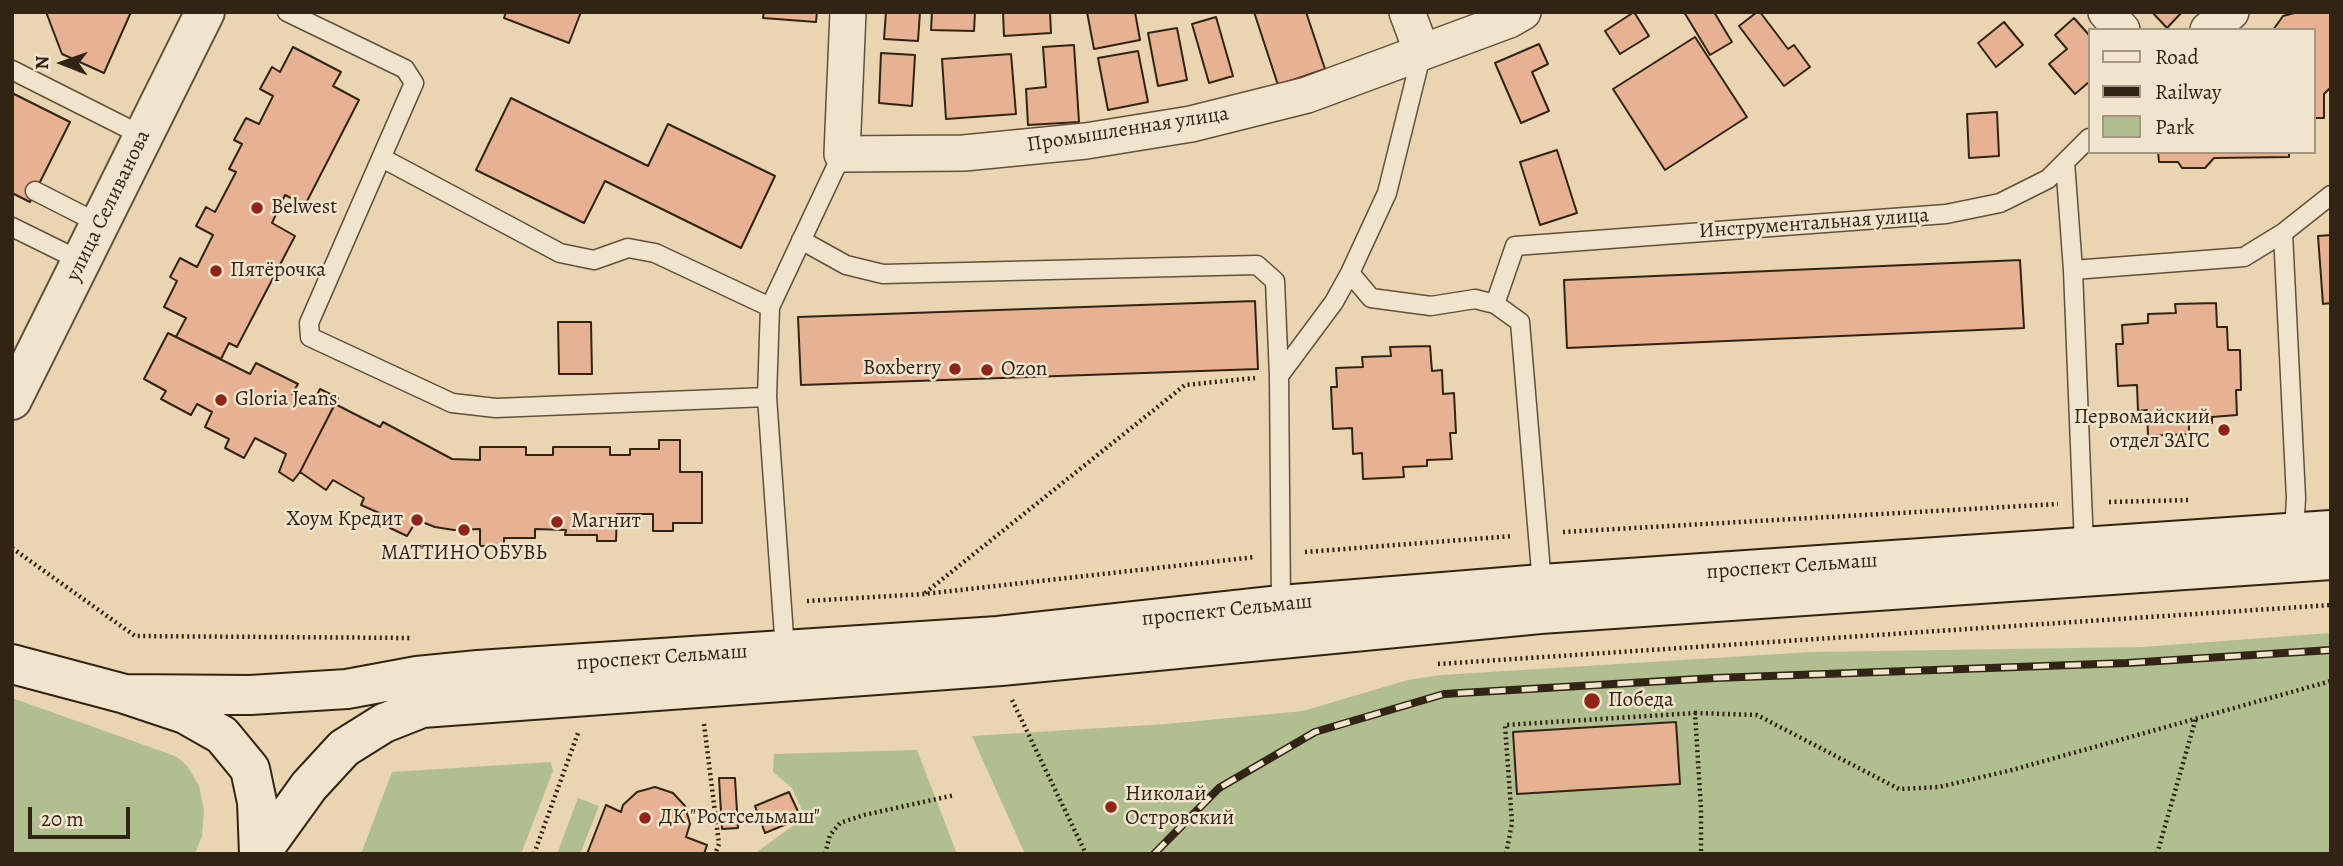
<!DOCTYPE html>
<meta charset="utf-8">
<style>
body{margin:0}
#map{position:relative;width:2343px;height:866px;overflow:hidden;background:#e9d5b2;font-family:Alegreya,serif}
canvas{display:block}
.frame{position:absolute;inset:0;border:14px solid #322414;pointer-events:none}
.legend{position:absolute;left:2088px;top:28px;width:228px;height:126px;box-sizing:border-box;background:#f1e4cd;border:2px solid #a59783;margin:0;padding:9px 12px;list-style:none;font-size:21px;color:#322414}
.legend li{display:flex;align-items:center;gap:14px;height:35px}
.legend b{width:35px;border:2px solid #a59783}
.north{position:absolute;left:28px;top:28px;width:70px;height:70px;-webkit-text-stroke:5px #f1e4cd;paint-order:stroke;rotate:271deg;font-size:19px;font-weight:700;line-height:28px;text-align:center;color:#322414}
.north::after{content:'';display:block;margin:auto;width:24px;height:32px;background:#322414;clip-path:polygon(50% 0,100% 100%,50% 72%,0 100%)}
.scale{position:absolute;left:28px;top:807px;width:102px;height:32px;box-sizing:border-box;border:4px solid #322414;border-top:0;padding-left:9px;font-size:21px;line-height:24px;white-space:nowrap;color:#322414;-webkit-text-stroke:5px #f1e4cd;paint-order:stroke}
</style>
<div id="map">
<canvas width="2343" height="866"></canvas>
<div class="frame"></div>
<ul class="legend">
<li><b style="height:9px;background:#f1e4cd"></b>Road</li>
<li><b style="height:9px;background:#322414"></b>Railway</li>
<li><b style="height:19px;background:#b0be90"></b>Park</li>
</ul>
<div class="north">N</div>
<div class="scale">20 m</div>
</div>
<script>
const g = document.querySelector('canvas').getContext('2d');
g.lineJoin = 'round';
function fill(path, color) {
  g.fillStyle = color;
  g.fill(path, 'evenodd');
}
function shape(rows) {
  const path = new Path2D();
  for (const r of rows) {
    path.moveTo(r[0], r[1]);
    for (let i = 2; i < r.length; i += 2) path.lineTo(r[i], r[i + 1]);
  }
  return path;
}
function stroke(path, color, width, dash) {
  g.strokeStyle = color;
  g.lineWidth = width;
  g.lineCap = dash ? 'butt' : 'round';
  g.setLineDash(dash || []);
  g.stroke(path);
}
function drawText(font, color, halo, rows, align = 'center') {
  g.font = font + ' Alegreya,serif';
  g.lineWidth = 5;
  g.setLineDash([]);
  g.textBaseline = 'middle';
  g.strokeStyle = halo;
  g.fillStyle = color;
  for (const [text, x, y, turn = 0] of rows) {
    g.save();
    g.translate(x, y);
    g.rotate((+turn || 0) * Math.PI / 180);
    g.textAlign = isNaN(turn) ? turn : align;
    if (halo) g.strokeText(text, 0, 0);
    g.fillText(text, 0, 0);
    g.restore();
  }
}
fill(shape([
 [2331,633,2331,854,1025,854,972,736,1166,724,1303,711,1408,680,1441,675,1811,652,2142,647],
 [12,698,175,756,182,761,188,767,199,786,204,810,202,836,195,854,12,854],
 [917,750,957,854,754,854,805,817,792,788,773,772,774,754],
 [551,762,553,771,521,854,361,854,392,772],
 [578,798,599,806,580,854,557,854]
]), '#b0be90');
const building = shape([
 [46,12,131,12,104,73,62,54,46,12],
 [506,12,581,12,569,43,504,18,506,12],
 [764,12,817,12,816,22,763,18,764,12],
 [886,12,920,12,918,41,884,39,886,12],
 [932,12,975,12,974,31,931,30,932,12],
 [1003,12,1050,12,1051,33,1004,36,1003,12],
 [1087,12,1135,12,1140,40,1094,49,1087,12],
 [1254,12,1306,12,1325,69,1278,85,1254,12],
 [1634,12,1649,36,1620,54,1605,31,1634,12],
 [1684,12,1714,12,1732,42,1710,55,1684,12],
 [1757,12,1760,12,1788,49,1794,45,1810,67,1784,86,1739,26,1757,12],
 [2152,12,2182,12,2167,28,2152,12],
 [2298,12,2331,12,2331,87,2324,94,2324,118,2313,118,2313,30,2273,30,2283,16,2298,12],
 [1216,17,1233,76,1209,83,1192,24,1216,17],
 [2074,18,2089,35,2089,82,2075,94,2049,64,2067,49,2055,35,2074,18],
 [2004,22,2023,45,1996,67,1978,43,2004,22],
 [1177,28,1187,80,1158,86,1148,33,1177,28],
 [1695,37,1747,117,1665,170,1613,89,1695,37],
 [1539,44,1548,64,1532,72,1549,111,1521,123,1495,63,1539,44],
 [1074,45,1079,122,1028,125,1026,89,1046,87,1043,47,1074,45],
 [293,47,341,72,333,86,359,100,305,205,285,195,272,223,295,236,237,347,229,343,221,359,176,337,186,318,164,307,177,281,170,277,180,258,197,267,213,235,196,226,206,207,215,212,236,172,229,169,242,144,234,140,246,118,259,124,273,96,260,89,272,67,280,72,293,47],
 [1138,51,1148,102,1108,110,1098,58,1138,51],
 [881,53,915,55,912,106,879,103,881,53],
 [1011,54,1016,114,946,119,942,59,1011,54],
 [12,93,70,122,30,202,12,193,12,93],
 [511,98,648,166,668,124,775,176,741,248,605,181,584,223,476,170,511,98],
 [1997,112,1999,156,1969,158,1967,114,1997,112],
 [1557,150,1577,213,1540,225,1520,162,1557,150],
 [2158,152,2289,152,2289,157,2214,158,2205,168,2182,168,2178,162,2159,162,2158,152],
 [2331,235,2331,303,2323,304,2318,236,2331,235],
 [2020,260,2024,328,1567,348,1564,280,2020,260],
 [1255,301,1258,369,801,385,798,317,1255,301],
 [2216,303,2217,327,2227,327,2228,350,2240,350,2241,390,2236,390,2237,415,2212,417,2212,423,2189,424,2189,434,2148,436,2147,410,2138,411,2137,385,2118,386,2116,344,2123,344,2122,325,2148,323,2148,314,2176,313,2175,304,2216,303],
 [558,322,591,322,592,374,559,374,558,322],
 [168,333,250,374,256,363,298,384,292,394,312,405,320,389,338,398,300,472,293,481,279,472,286,454,255,438,244,458,225,448,229,439,205,427,212,412,197,404,191,415,161,399,166,391,144,379,168,333],
 [1430,346,1432,371,1442,370,1443,394,1454,393,1456,433,1450,433,1452,459,1427,460,1427,466,1403,467,1404,477,1363,479,1362,453,1353,454,1352,428,1333,429,1331,387,1337,387,1336,368,1363,367,1362,357,1391,356,1390,347,1430,346],
 [335,404,380,427,383,422,452,459,480,460,480,447,526,447,526,455,553,455,553,447,610,447,610,455,630,455,630,449,659,449,659,440,680,440,680,472,702,472,702,523,673,523,673,531,653,531,653,514,617,514,616,541,597,541,597,535,565,535,566,530,535,529,535,538,504,538,504,546,480,546,480,529,454,530,435,527,417,520,407,536,390,528,393,519,361,505,364,498,333,480,326,490,300,472,335,404],
 [1676,722,1680,784,1517,794,1513,732,1676,722],
 [719,778,735,778,738,828,722,829,719,778],
 [655,787,673,793,685,806,690,824,686,837,707,845,704,854,587,854,606,805,621,812,623,805,637,792,655,787],
 [789,792,801,818,765,833,755,806,789,792]
]);
fill(building, '#e7b193');
stroke(building, '#322414', 2);
const service = shape([
 [287,12,405,69,414,83,309,323,310,337,452,403,496,408,767,397],
 [12,70,143,136],
 [382,158,560,253,594,260,628,248,655,253,770,307],
 [2065,162,2073,270,2084,546],
 [35,191,100,224],
 [12,227,81,261],
 [2283,233,2296,498,2294,532],
 [801,240,846,265,883,274,1257,265,1275,281,1279,376],
 [2073,270,2244,257,2283,233,2331,195],
 [1350,273,1371,298,1431,306,1475,299,1495,304,1520,322,1542,584],
 [1495,304,1515,246,1946,214,2000,203,2048,179,2089,138],
 [1281,605,1279,376,1334,302,1350,273,1387,193,1422,52],
 [785,650,767,397,770,307,842,154]
]);
const minor = shape([
 [848,12,842,154,964,153,1086,141,1191,124,1307,95,1509,20,1523,12],
 [1407,12,1422,52],
 [2106,12,2122,30],
 [2208,30,2231,12]
]);
const tertiary = shape([
 [12,400,205,12]
]);
const secondary = shape([
 [12,664,125,694,185,714,222,735,250,769,257,802,259,854],
 [125,694,250,695,347,689,417,676,478,670,998,636,1281,605,1542,584,2331,530],
 [260,854,309,786,344,748,384,723,422,708,1001,666,1540,614,2331,560]
]);
stroke(service, '#60503c', 21);
stroke(minor, '#60503c', 38);
stroke(tertiary, '#60503c', 42);
stroke(secondary, '#322414', 42);
stroke(shape([
 [2109,502,2191,500],
 [1563,532,2058,504],
 [12,548,135,636,412,638],
 [1305,552,1513,536],
 [925,593,1185,385,1255,378],
 [807,601,924,594,1255,557],
 [1438,664,2331,605],
 [1012,700,1086,854],
 [1695,713,1757,715,1899,789,1939,787,2012,770,2331,681],
 [704,724,719,844,715,854],
 [534,854,578,733],
 [825,854,830,835,840,823,864,815,955,795],
 [1506,854,1512,823,1505,725,1695,713,1701,809,1701,854],
 [2157,854,2196,718]
]), '#322414', 4.5, [2, 3.5]);
stroke(service, '#f1e4cd', 18);
stroke(minor, '#f1e4cd', 35);
stroke(tertiary, '#f1e4cd', 38);
stroke(secondary, '#f1e4cd', 38);
const rail = shape([
 [1154,854,1219,788,1315,732,1444,694,1715,678,2127,663,2331,650]
]);
stroke(rail, '#322414', 8);
stroke(rail, '#f1e4cd', 5, [16]);
for (const [x, y, r, color] of [
 [257,208,7,"#8f2418"],
 [216,271,7,"#8f2418"],
 [955,369,7,"#8f2418"],
 [987,370,7,"#8f2418"],
 [221,400,7,"#8f2418"],
 [2224,430,7,"#8f2418"],
 [417,520,7,"#8f2418"],
 [557,522,7,"#8f2418"],
 [464,530,7,"#8f2418"],
 [1592,701,9,"#8f2418"],
 [1111,807,7,"#8f2418"],
 [645,818,7,"#8f2418"]
]) {
  const dot = new Path2D();
  dot.arc(x, y, r, 0, 2 * Math.PI);
  g.fillStyle = color;
  g.fill(dot);
  stroke(dot, '#f1e4cd', 2.5);
}
drawText('21px', '#322414', '#f1e4cd', [
 ["Промышленная улица",1128,130,-9],
 ["улица Селиванова",109,206,-64],
 ["Инструментальная улица",1814,224,-4],
 ["проспект Сельмаш",1792,567,-4],
 ["проспект Сельмаш",1227,611,-6],
 ["проспект Сельмаш",662,658,-4]
]);
drawText('21px', '#322414', '#f1e4cd', [
 ["Belwest",271,208],
 ["Пятёрочка",230,271],
 ["Boxberry",941,369,"right"],
 ["Ozon",1001,370],
 ["Gloria Jeans",235,400],
 ["Первомайский",2210,418,"right"],
 ["отдел ЗАГС",2210,442,"right"],
 ["Хоум Кредит",403,520,"right"],
 ["Магнит",571,522],
 ["МАТТИНО ОБУВЬ",464,554,"center"],
 ["Победа",1608,701],
 ["Николай",1125,795],
 ["Островский",1125,819],
 ["ДК \"Ростсельмаш\"",659,818]
], 'left');
</script>
